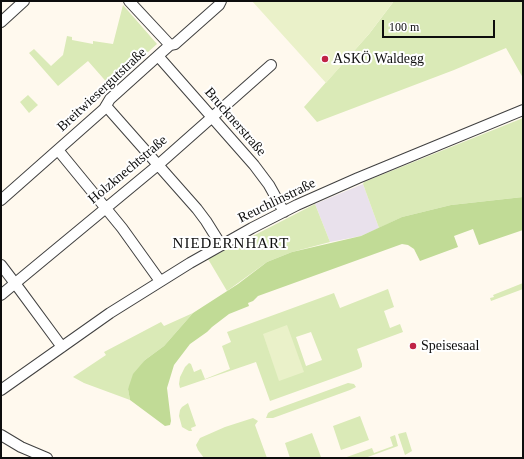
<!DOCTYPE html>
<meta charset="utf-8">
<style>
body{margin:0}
#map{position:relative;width:524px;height:459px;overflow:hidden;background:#fff9ee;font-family:Georgia,serif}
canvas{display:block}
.frame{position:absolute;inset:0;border:2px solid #0d0d0d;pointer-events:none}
.scale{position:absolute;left:382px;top:20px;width:113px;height:18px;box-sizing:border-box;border:2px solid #0d0d0d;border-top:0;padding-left:5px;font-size:12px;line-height:14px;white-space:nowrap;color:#0d0d0d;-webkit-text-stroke:3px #fff;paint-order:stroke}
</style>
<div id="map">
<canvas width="524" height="459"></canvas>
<div class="frame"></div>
<div class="scale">100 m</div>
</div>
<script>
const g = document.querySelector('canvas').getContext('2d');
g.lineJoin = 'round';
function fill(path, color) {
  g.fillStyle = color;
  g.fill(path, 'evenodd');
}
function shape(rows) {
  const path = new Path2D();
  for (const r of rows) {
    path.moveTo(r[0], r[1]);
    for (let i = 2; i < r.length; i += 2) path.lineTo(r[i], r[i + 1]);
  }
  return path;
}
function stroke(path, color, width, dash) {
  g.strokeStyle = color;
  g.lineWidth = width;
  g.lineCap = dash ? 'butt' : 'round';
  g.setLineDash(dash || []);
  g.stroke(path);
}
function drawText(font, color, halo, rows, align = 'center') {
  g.font = font + ' Georgia,serif';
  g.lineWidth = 4;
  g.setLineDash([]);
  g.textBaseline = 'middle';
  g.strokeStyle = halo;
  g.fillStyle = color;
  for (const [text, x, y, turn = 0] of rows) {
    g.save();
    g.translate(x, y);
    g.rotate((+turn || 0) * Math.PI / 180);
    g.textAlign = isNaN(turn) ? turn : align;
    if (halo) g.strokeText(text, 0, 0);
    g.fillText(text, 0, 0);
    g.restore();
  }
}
fill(shape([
 [363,184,379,228,361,236,330,242,315,204]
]), '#e9e1ec');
fill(shape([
 [394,1,523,1,523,78,506,48,454,70,317,122,304,107,369,34],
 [123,5,157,44,110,86,88,61,58,86,29,53,34,49,51,66,63,55,67,36,72,37,72,40,93,44,93,41,113,44],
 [28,95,38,105,29,113,20,102],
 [523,118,523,197,451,205,402,217,379,228,363,184,364,182],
 [315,204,330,242,292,252,267,262,227,291,208,259],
 [523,283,523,289,491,301,490,298,494,297,493,295],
 [388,289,394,307,384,311,390,328,400,324,403,332,357,349,362,364,362,367,359,369,270,401,256,362,180,388,179,384,180,377,185,367,189,363,191,364,194,372,201,369,205,379,230,369,222,346,231,342,227,332,334,293,340,308],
 [311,332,322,360,306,366,296,337],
 [193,313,164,346,145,360,128,389,130,400,84,383,73,377,106,355,104,352,161,322,164,326],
 [348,383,354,384,356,387,350,390,273,418,266,418,268,413,271,411],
 [188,403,196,426,191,428,192,431,189,431,182,427,179,416,180,410,182,407],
 [360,416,369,440,341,450,333,426],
 [253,418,258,421,255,425,267,458,204,458,198,450,196,445,200,438,225,427],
 [406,432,412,451,405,455,398,434],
 [312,433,321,457,290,458,285,443],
 [395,435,398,446,365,458,344,458,372,448,374,453,393,446,390,437]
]), '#daeab7');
fill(shape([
 [523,197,523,230,479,245,473,229,454,236,458,247,420,261,414,249,408,245,402,244,258,296,253,301,248,303,249,306,229,314,212,327,207,332,190,344,174,365,167,388,171,421,170,425,165,426,130,400,128,389,133,374,145,360,164,346,193,313,238,284,267,262,292,252,361,236,402,217,451,205]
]), '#c1db96');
fill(shape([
 [252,1,394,1,369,34,326,83],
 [287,325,304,372,279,381,263,334]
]), '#eaf1c9');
const minor = shape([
 [129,1,170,45],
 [1,22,24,1],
 [158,56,254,165,269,185,284,212],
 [106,106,197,209,206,221,221,245],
 [58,150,122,228,160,281],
 [1,200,104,109,110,99,170,45,175,44,219,5,221,1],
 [1,265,20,290,62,347],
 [1,295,158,165,271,65],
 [1,390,110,313,190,263,252,228,297,205,358,178,523,110],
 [1,435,21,447,47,458]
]);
stroke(minor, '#404040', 12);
stroke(minor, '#fff', 10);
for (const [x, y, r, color] of [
 [325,59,4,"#c02346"],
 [413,346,4,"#c02346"]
]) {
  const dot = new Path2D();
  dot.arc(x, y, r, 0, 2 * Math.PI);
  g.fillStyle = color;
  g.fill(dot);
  stroke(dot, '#fff', 1.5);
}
drawText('14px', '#0d0d0d', '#fff', [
 ["ASKÖ Waldegg",333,59],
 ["Speisesaal",421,346]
], 'left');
drawText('14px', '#0d0d0d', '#fff', [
 ["Breitwiesergutstraße",102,90,-43],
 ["Brucknerstraße",235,122,49],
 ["Holzknechtstraße",128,170,-40],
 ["Reuchlinstraße",277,201,-26]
]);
g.letterSpacing = '1px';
drawText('15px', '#0d0d0d', '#fff', [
 ["NIEDERNHART",231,244]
]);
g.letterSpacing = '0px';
</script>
